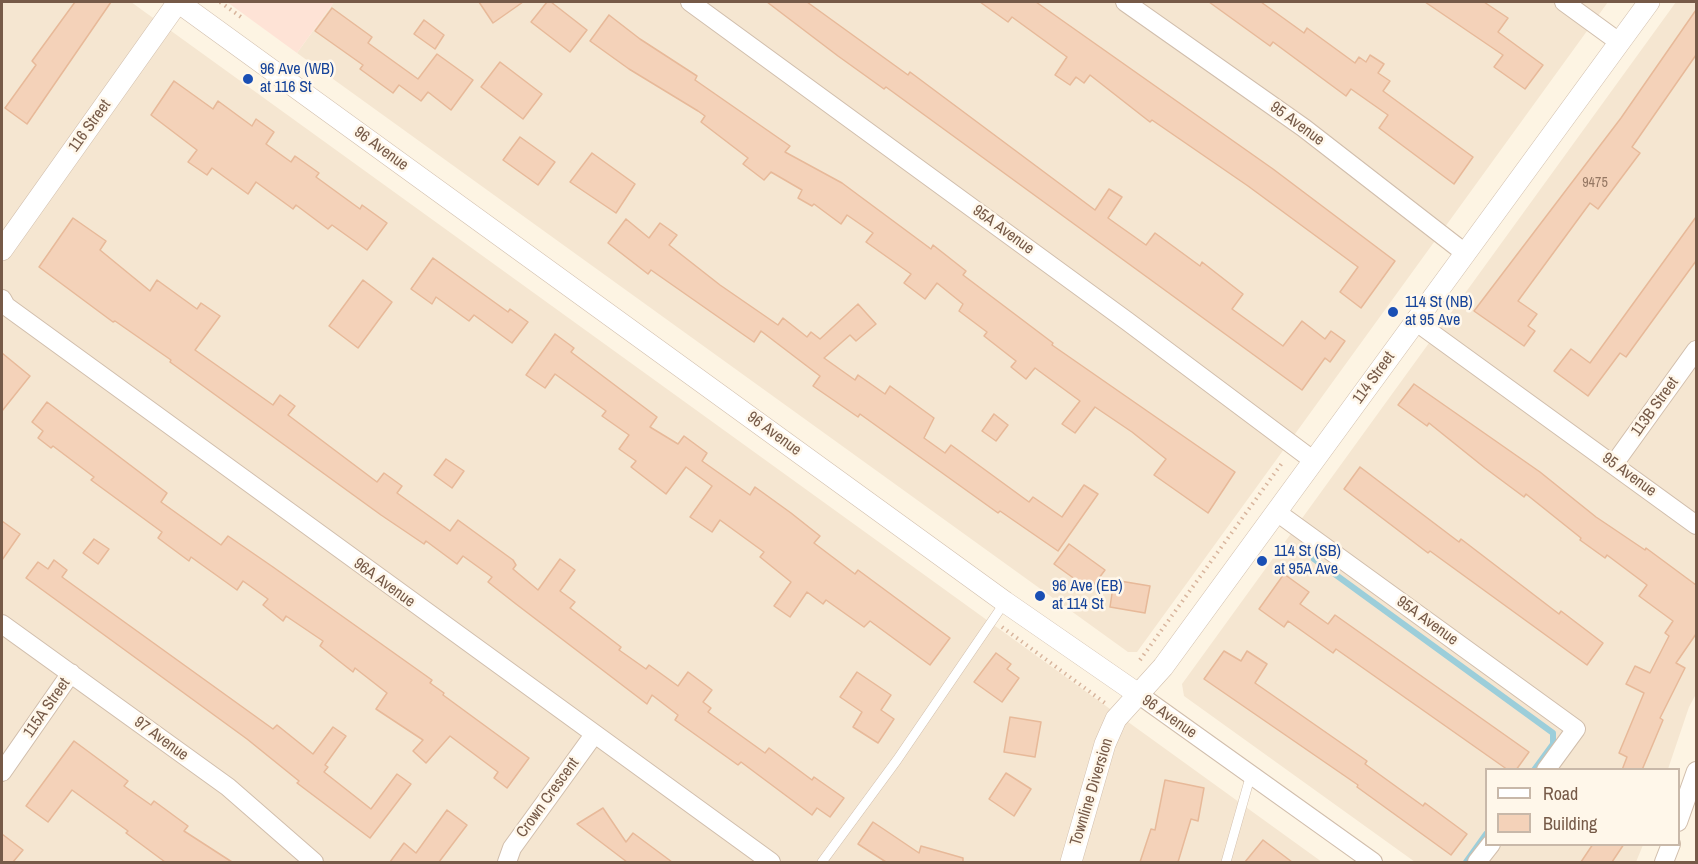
<!DOCTYPE html>
<style>
body{margin:0}
#map{position:relative;width:1698px;height:864px;overflow:hidden;background:#fdf4e3;font-family:"Archivo Narrow",sans-serif}
canvas{display:block}
.frame{position:absolute;inset:0;border:3px solid #765a48;pointer-events:none}
.legend{position:absolute;left:1485px;top:768px;width:195px;height:78px;box-sizing:border-box;background:#fff7ea;border:2px solid #c8b8a9;margin:0;padding:8px 10px;list-style:none;font-size:18px;color:#765a48}
.legend li{display:flex;align-items:center;gap:12px;height:30px}
.legend b{width:30px;border:2px solid #c8b8a9}
</style>
<div id="map">
<canvas width="1698" height="864"></canvas>
<div class="frame"></div>
<ul class="legend">
<li><b style="height:8px;background:#fff"></b>Road</li>
<li><b style="height:16px;background:#f4d2b9"></b>Building</li>
</ul>
</div>
<script>
const g = document.querySelector('canvas').getContext('2d');
g.lineJoin = 'round';
function fill(path, color) {
  g.fillStyle = color;
  g.fill(path, 'evenodd');
}
function shape(rows) {
  const path = new Path2D();
  for (const r of rows) {
    path.moveTo(r[0], r[1]);
    for (let i = 2; i < r.length; i += 2) path.lineTo(r[i], r[i + 1]);
  }
  return path;
}
function stroke(path, color, width, dash) {
  g.strokeStyle = color;
  g.lineWidth = width;
  g.lineCap = dash ? 'butt' : 'round';
  g.setLineDash(dash || []);
  g.stroke(path);
}
function drawText(font, color, halo, rows, align = 'center') {
  g.font = font + ' "Archivo Narrow",sans-serif';
  g.lineWidth = 5;
  g.setLineDash([]);
  g.textBaseline = 'middle';
  g.strokeStyle = halo;
  g.fillStyle = color;
  for (const [text, x, y, turn = 0] of rows) {
    g.save();
    g.translate(x, y);
    g.rotate((+turn || 0) * Math.PI / 180);
    g.textAlign = isNaN(turn) ? turn : align;
    if (halo) g.strokeText(text, 0, 0);
    g.fillText(text, 0, 0);
    g.restore();
  }
}
fill(shape([
 [2,2,131,2,1322,862,2,862],
 [334,2,1608,2,1137,652,1128,652,297,53],
 [1676,2,1696,2,1696,694,1689,707,1668,769,1486,770,1486,844,1643,845,1636,862,1415,862,1184,696,1182,684]
]), '#f5e6d1');
fill(shape([
 [227,2,334,2,297,53]
]), '#fee3d6');
stroke(shape([
 [1314,559,1553,733,1553,744,1534,770],
 [1466,862,1486,834]
]), '#9cceda', 6);
const building = shape([
 [75,2,111,2,27,124,5,108,36,65,32,61,75,2],
 [479,2,523,2,493,23,479,2],
 [547,2,551,2,587,30,570,52,531,22,547,2],
 [767,2,807,2,908,75,910,72,1095,210,1109,189,1122,197,1108,218,1146,245,1155,233,1200,266,1202,262,1243,294,1232,309,1283,346,1302,321,1325,339,1331,331,1345,341,1330,362,1325,358,1302,390,886,87,884,89,838,56,767,2],
 [980,2,1036,2,1273,169,1395,261,1361,308,1340,292,1358,267,1248,186,1152,120,1150,122,1090,75,1084,83,1076,77,1070,85,1055,75,1067,57,1012,17,1008,22,980,2],
 [1209,2,1261,2,1304,33,1307,28,1355,63,1359,57,1366,62,1370,55,1384,64,1378,73,1390,81,1383,91,1473,157,1454,184,1379,128,1388,115,1351,89,1346,96,1273,42,1270,46,1209,2],
 [1425,2,1484,2,1508,18,1498,32,1543,65,1525,89,1494,67,1503,55,1425,2],
 [332,8,372,37,368,43,418,79,437,54,473,80,451,110,428,92,421,101,399,85,393,93,360,69,363,65,315,31,332,8],
 [1696,10,1696,55,1632,147,1640,153,1598,209,1590,203,1518,301,1537,314,1528,326,1535,331,1524,346,1474,311,1621,118,1696,10],
 [609,15,640,39,697,76,695,80,790,146,785,152,842,183,931,249,933,245,966,271,963,275,1053,343,1052,345,1235,472,1208,513,1154,475,1166,459,1132,432,1095,407,1075,433,1062,424,1080,401,1035,368,1026,379,1011,367,1016,361,984,336,987,332,959,311,963,304,937,283,925,299,904,283,911,274,866,242,873,233,847,215,841,224,814,204,812,206,798,198,802,190,771,172,764,180,743,164,748,158,701,122,705,116,698,111,629,69,590,41,609,15],
 [424,20,444,35,435,49,414,34,424,20],
 [500,62,542,94,523,119,481,87,500,62],
 [174,81,213,109,218,101,252,126,256,119,274,132,266,144,291,162,295,156,319,173,316,177,360,209,362,205,387,223,367,250,332,225,328,229,296,205,293,209,256,182,248,194,212,168,207,175,188,162,197,150,151,115,174,81],
 [520,137,555,162,538,185,503,160,520,137],
 [592,153,635,184,616,213,570,182,592,153],
 [1696,217,1696,261,1626,357,1620,353,1588,396,1554,371,1571,349,1590,363,1696,217],
 [73,218,106,241,100,250,150,291,157,280,197,309,201,303,220,316,195,350,273,405,280,395,295,406,288,415,377,482,384,473,402,486,397,493,450,531,458,520,513,560,516,565,513,569,538,590,560,559,575,570,560,591,575,602,570,608,621,647,619,650,646,669,649,665,678,686,688,672,712,690,703,702,711,708,708,712,765,753,769,748,812,780,814,777,844,798,830,817,817,808,812,815,741,762,738,765,675,720,678,715,652,695,647,704,516,604,488,582,492,577,463,556,457,564,426,541,424,544,381,515,170,362,171,360,115,321,113,322,39,267,73,218],
 [626,219,649,238,660,223,677,235,669,245,720,285,778,325,783,318,807,337,811,332,820,339,858,304,876,324,856,341,850,335,824,358,855,380,858,375,885,394,890,386,934,418,924,438,945,453,951,445,1029,502,1033,497,1062,517,1084,485,1098,494,1058,551,1000,511,998,513,860,414,858,417,813,386,820,376,761,331,754,342,651,270,648,274,608,243,626,219],
 [433,258,508,312,510,309,528,322,512,343,474,315,469,321,436,297,432,304,411,289,433,258],
 [363,280,392,302,358,348,329,326,363,280],
 [555,334,574,348,571,352,657,417,650,427,678,444,684,436,707,453,702,461,750,495,755,487,791,513,820,536,814,543,855,574,858,570,950,638,930,665,870,621,864,627,826,600,823,604,807,592,790,617,774,606,791,582,760,557,764,552,720,520,712,532,690,517,712,486,686,467,666,494,631,467,636,461,619,449,629,435,602,416,606,411,555,374,545,388,526,375,555,334],
 [2,353,30,376,2,411,2,353],
 [1414,384,1540,472,1596,517,1645,550,1646,548,1696,585,1696,634,1676,663,1685,668,1660,718,1663,720,1642,770,1622,770,1627,757,1619,753,1644,693,1626,684,1635,666,1650,673,1669,636,1665,633,1673,621,1639,596,1647,585,1607,555,1605,558,1580,540,1581,538,1526,494,1524,497,1485,468,1429,423,1427,426,1398,405,1414,384],
 [47,402,167,493,161,502,221,545,228,536,273,567,432,680,430,683,444,693,443,695,529,758,507,788,494,778,498,772,450,736,426,763,413,751,423,740,376,709,387,693,355,668,353,672,320,646,323,641,286,616,283,621,263,605,268,599,243,581,237,590,191,557,189,561,158,538,162,532,91,480,94,477,53,446,51,448,38,438,43,431,32,422,47,402],
 [994,414,1008,425,996,441,982,431,994,414],
 [446,459,464,471,452,488,434,475,446,459],
 [1360,467,1459,542,1461,539,1559,614,1561,611,1603,643,1587,665,1430,551,1428,553,1344,489,1360,467],
 [2,521,20,534,2,560,2,521],
 [94,539,109,549,98,564,83,553,94,539],
 [1069,544,1105,570,1090,590,1054,564,1069,544],
 [54,560,67,570,62,577,73,585,273,729,277,725,313,754,333,727,346,736,325,765,328,767,324,772,371,809,397,774,411,784,370,838,297,783,299,781,247,739,26,578,38,562,48,569,54,560],
 [1284,574,1309,592,1300,604,1328,624,1335,615,1529,752,1516,770,1508,770,1336,649,1333,653,1288,621,1284,627,1259,609,1284,574],
 [1114,580,1150,586,1145,613,1110,607,1114,580],
 [1224,651,1241,661,1247,651,1267,664,1255,683,1367,761,1365,764,1423,806,1425,803,1467,834,1451,855,1357,787,1358,785,1204,679,1224,651],
 [996,653,1011,664,1007,669,1019,678,1002,702,974,682,996,653],
 [857,672,891,695,881,710,894,719,878,743,853,727,862,712,840,697,857,672],
 [1010,717,1041,722,1035,757,1004,752,1010,717],
 [74,741,128,781,124,786,151,805,154,801,188,826,184,831,232,862,165,862,126,833,128,831,72,790,48,822,26,806,74,741],
 [1006,773,1031,789,1014,816,989,799,1006,773],
 [1165,780,1204,788,1198,821,1191,819,1178,862,1140,862,1151,829,1155,830,1165,780],
 [603,808,626,842,633,833,672,862,627,862,577,824,603,808],
 [447,810,467,825,439,862,390,862,404,843,416,853,447,810],
 [873,822,919,853,921,846,963,858,963,862,886,862,858,844,873,822],
 [2,834,23,850,13,862,2,862,2,834],
 [1263,840,1292,862,1245,862,1263,840],
 [1593,844,1624,844,1612,862,1581,862,1593,844]
]);
fill(building, '#f4d2b9');
stroke(building, '#e7b999', 1.5);
const service = shape([
 [822,862,897,760,1005,602],
 [1226,862,1251,774]
]);
const minor = shape([
 [690,2,1127,321,1314,461],
 [1125,2,1304,128,1465,253],
 [1564,2,1619,42],
 [2,299,6,306,771,862],
 [1415,321,1696,525],
 [1614,464,1696,350],
 [1278,513,1576,729,1546,770],
 [2,624,228,787,314,862],
 [1138,694,1373,862],
 [2,772,71,673],
 [1678,822,1696,771],
 [507,862,512,848,593,736],
 [1477,862,1491,844],
 [1664,862,1671,844]
]);
const tertiary = shape([
 [178,2,1005,602,1138,694],
 [2,250,178,2],
 [1071,862,1105,744,1116,719,1163,667,1649,2]
]);
stroke(service, '#d1beac', 10);
stroke(minor, '#d1beac', 20);
stroke(tertiary, '#d1beac', 22);
stroke(shape([
 [220,2,241,17],
 [1002,627,1105,703],
 [1140,660,1282,463]
]), '#d8b59d', 4, [1.5, 4.5]);
stroke(service, '#fff', 9);
stroke(minor, '#fff', 18);
stroke(tertiary, '#fff', 21);
for (const [x, y, r, color] of [
 [248,79,6,"#1a4fb4"],
 [1393,312,6,"#1a4fb4"],
 [1262,561,6,"#1a4fb4"],
 [1040,596,6,"#1a4fb4"]
]) {
  const dot = new Path2D();
  dot.arc(x, y, r, 0, 2 * Math.PI);
  g.fillStyle = color;
  g.fill(dot);
  stroke(dot, '#fff7ea', 2);
}
drawText('14px', '#967864', null, [
 ["9475",1595,183]
]);
drawText('16px', '#164399', '#fff7ea', [
 ["96 Ave (WB)",260,70],
 ["at 116 St",260,88],
 ["114 St (NB)",1405,303],
 ["at 95 Ave",1405,321],
 ["114 St (SB)",1274,552],
 ["at 95A Ave",1274,570],
 ["96 Ave (EB)",1052,587],
 ["at 114 St",1052,605]
], 'left');
drawText('16px', '#765a48', '#fff7ea', [
 ["95 Avenue",1297,124,36],
 ["116 Street",90,126,-54],
 ["96 Avenue",381,149,36],
 ["95A Avenue",1003,230,36],
 ["114 Street",1374,378,-54],
 ["113B Street",1655,407,-54],
 ["96 Avenue",774,434,36],
 ["95 Avenue",1629,475,36],
 ["96A Avenue",384,583,36],
 ["95A Avenue",1427,621,36],
 ["115A Street",47,708,-55],
 ["96 Avenue",1169,717,35],
 ["97 Avenue",161,739,36],
 ["Townline Diversion",1092,792,-73],
 ["Crown Crescent",548,798,-54]
]);
</script>
